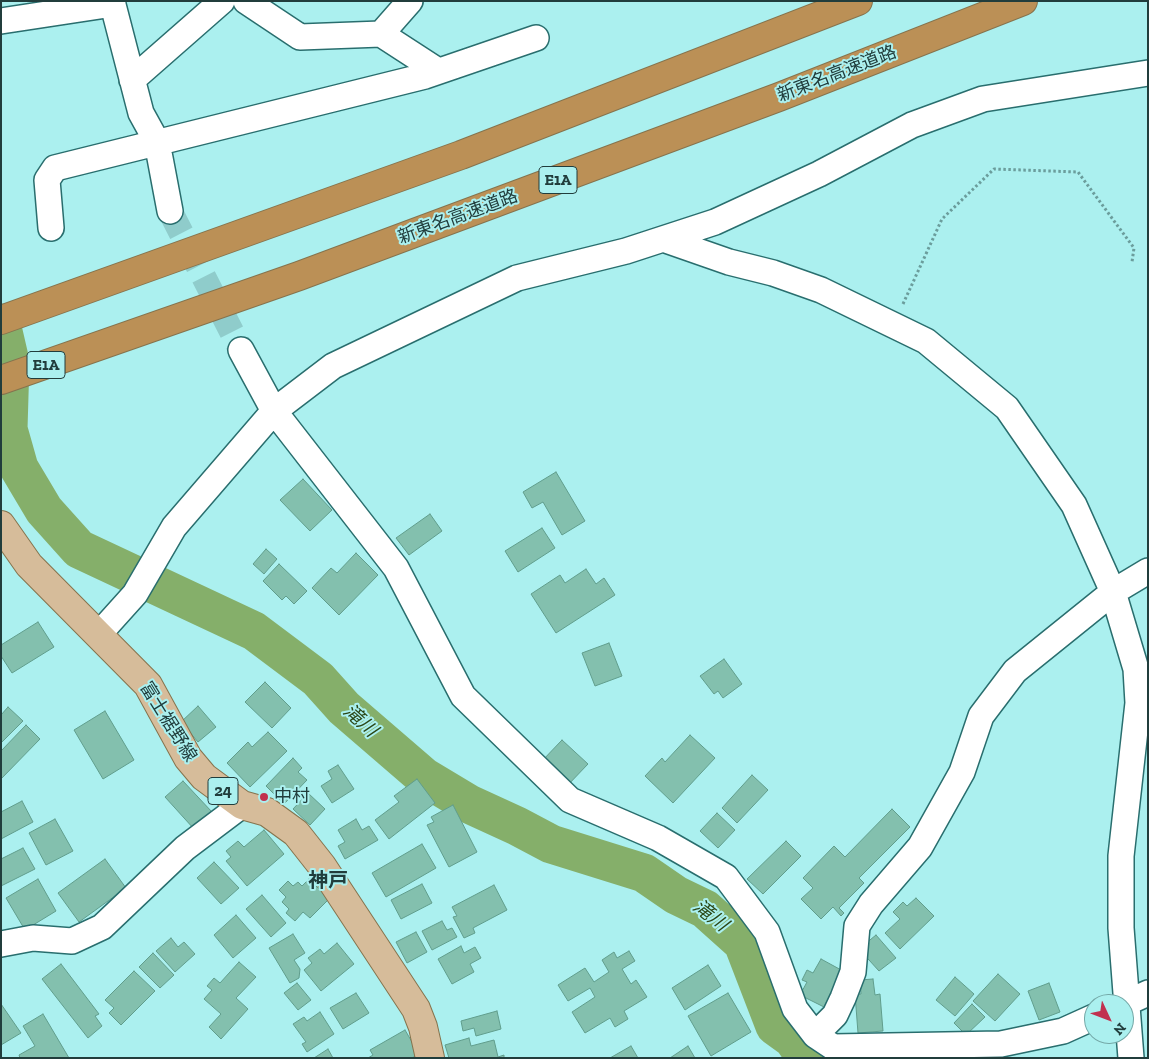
<!DOCTYPE html>
<meta charset="utf-8">
<style>
body{margin:0}
#map{position:relative;width:1149px;height:1059px;overflow:hidden;background:#abf0ef;font-family:"Zilla Slab",serif}
canvas{display:block}
.frame{position:absolute;inset:0;border:2px solid #213d3c;pointer-events:none}
.north{position:absolute;left:1084px;top:994px;width:50px;height:50px;box-sizing:border-box;background:#abf0ef;border:1px solid #74a8a7;border-radius:50%;rotate:133deg;font-size:14px;font-weight:700;line-height:20px;text-align:center;color:#213d3c}
.north::after{content:'';display:block;margin:auto;width:18px;height:22px;background:#c1314f;clip-path:polygon(50% 0,100% 100%,50% 72%,0 100%)}
</style>
<div id="map">
<canvas width="1149" height="1059"></canvas>
<div class="frame"></div>
<div class="north">N</div>
</div>
<script>
const g = document.querySelector('canvas').getContext('2d');
g.lineJoin = 'round';
function shape(rows) {
  const path = new Path2D();
  for (const r of rows) {
    path.moveTo(r[0], r[1]);
    for (let i = 2; i < r.length; i += 2) path.lineTo(r[i], r[i + 1]);
  }
  return path;
}
function stroke(path, color, width, dash) {
  g.strokeStyle = color;
  g.lineWidth = width;
  g.lineCap = dash ? 'butt' : 'round';
  g.setLineDash(dash || []);
  g.stroke(path);
}
function fill(path, color) {
  g.fillStyle = color;
  g.fill(path, 'evenodd');
}
function drawText(font, color, halo, rows, align = 'center') {
  g.font = font + ' "Zilla Slab","Noto Sans JP",serif';
  g.lineWidth = 4;
  g.setLineDash([]);
  g.textBaseline = 'middle';
  g.strokeStyle = halo;
  g.fillStyle = color;
  for (const [text, x, y, turn = 0] of rows) {
    g.save();
    g.translate(x, y);
    g.rotate((+turn || 0) * Math.PI / 180);
    g.textAlign = isNaN(turn) ? turn : align;
    if (halo) g.strokeText(text, 0, 0);
    g.fillText(text, 0, 0);
    g.restore();
  }
}
stroke(shape([
 [1,323,10,362,8,429,19,468,44,510,79,549,254,631,318,679,344,708,424,777,469,804,517,826,551,844,644,873,676,895,705,909,743,943,775,1026,793,1039,806,1058]
]), '#85af6a', 39);
const building = shape([
 [556,472,585,521,562,535,543,502,532,508,523,492,556,472],
 [303,479,332,510,310,531,280,500,303,479],
 [430,514,442,531,409,555,396,538,430,514],
 [542,528,555,548,518,572,505,551,542,528],
 [266,549,277,559,264,574,253,564,266,549],
 [356,553,378,575,339,615,312,588,331,568,337,573,356,553],
 [279,564,307,591,294,604,286,596,282,600,263,581,279,564],
 [586,569,596,584,604,578,615,595,556,633,531,594,560,575,565,583,586,569],
 [38,622,54,647,12,673,1,656,1,645,38,622],
 [609,643,622,676,595,686,582,653,609,643],
 [724,659,742,684,723,698,718,691,714,694,700,676,724,659],
 [265,682,291,708,272,728,245,702,265,682],
 [198,706,216,727,198,742,181,722,198,706],
 [8,707,23,721,1,743,1,715,8,707],
 [105,711,134,760,103,779,74,730,105,711],
 [26,725,40,739,1,779,1,751,26,725],
 [268,732,287,751,250,787,227,763,248,742,252,747,268,732],
 [690,735,715,758,673,803,645,776,662,758,665,762,690,735],
 [562,740,588,764,566,787,541,762,562,740],
 [293,758,302,768,298,772,307,780,284,804,266,786,293,758],
 [338,765,354,789,332,803,321,786,332,779,328,771,338,765],
 [752,775,768,790,737,823,722,808,752,775],
 [417,779,435,803,389,839,375,820,399,802,394,796,417,779],
 [183,781,212,812,194,829,165,797,183,781],
 [308,793,325,809,310,825,293,809,308,793],
 [22,801,33,822,1,839,1,812,22,801],
 [453,805,477,852,449,867,427,825,434,822,431,817,453,805],
 [892,809,910,827,859,878,864,883,839,908,844,913,841,916,833,907,821,919,801,899,813,888,803,878,834,846,845,857,892,809],
 [717,813,735,830,718,848,700,831,717,813],
 [55,819,73,851,46,865,29,833,55,819],
 [356,819,362,830,369,826,378,840,345,859,338,846,345,842,338,830,356,819],
 [264,830,284,854,247,886,226,861,231,857,226,851,238,841,244,847,264,830],
 [786,841,801,856,763,894,747,879,786,841],
 [422,844,436,868,386,897,372,873,422,844],
 [23,848,35,869,1,886,1,859,23,848],
 [105,859,126,888,79,922,58,893,105,859],
 [214,862,239,888,221,904,197,878,214,862],
 [38,879,56,911,25,930,6,898,38,879],
 [309,879,329,899,310,918,303,912,295,921,286,913,289,909,282,902,286,897,279,890,288,881,293,886,298,882,302,886,309,879],
 [422,884,432,903,401,919,391,900,422,884],
 [494,885,507,910,473,928,475,933,464,938,453,917,457,916,452,907,494,885],
 [262,895,286,923,271,937,246,909,262,895],
 [916,898,934,916,900,949,885,933,900,919,893,912,903,902,907,906,916,898],
 [236,915,256,938,233,958,214,935,236,915],
 [442,921,447,930,452,928,457,937,432,950,422,931,442,921],
 [416,932,427,952,407,963,396,942,416,932],
 [293,934,305,953,294,960,300,969,299,978,290,983,269,948,293,934],
 [876,935,896,958,879,971,859,949,876,935],
 [171,938,178,947,184,942,195,954,175,972,156,951,171,938],
 [337,943,354,964,321,991,304,970,312,963,308,958,320,949,324,954,337,943],
 [461,946,464,953,475,947,481,958,470,964,474,972,452,984,438,959,461,946],
 [629,951,635,961,622,969,631,984,636,980,647,997,624,1011,628,1019,615,1027,610,1018,585,1033,572,1012,595,997,590,988,568,1001,558,985,585,968,594,982,609,972,602,960,614,952,617,958,629,951],
 [153,953,174,975,160,988,139,967,153,953],
 [821,959,843,971,824,1007,800,995,807,982,802,980,807,970,813,973,821,959],
 [239,962,256,977,236,998,248,1009,221,1039,209,1027,221,1014,204,999,212,990,207,986,214,978,220,983,239,962],
 [61,964,99,1014,95,1016,102,1026,88,1038,42,979,61,964],
 [708,965,721,986,685,1010,672,988,708,965],
 [134,971,155,991,121,1025,109,1013,114,1008,105,1000,134,971],
 [998,974,1020,994,995,1021,973,1001,998,974],
 [955,977,974,994,955,1016,936,1000,955,977],
 [873,979,875,995,880,994,883,1031,858,1033,855,994,861,994,860,980,873,979],
 [297,983,311,1000,298,1010,284,993,297,983],
 [1049,983,1060,1012,1039,1020,1028,991,1049,983],
 [356,993,369,1013,343,1029,330,1008,356,993],
 [728,993,751,1032,711,1056,688,1016,728,993],
 [1,1004,21,1033,1,1045,1,1004],
 [972,1004,985,1017,966,1035,954,1023,972,1004],
 [497,1011,501,1029,476,1036,474,1028,463,1031,461,1021,497,1011],
 [320,1012,334,1034,307,1052,302,1044,306,1042,293,1024,304,1017,307,1021,320,1012],
 [43,1014,69,1058,20,1058,19,1055,35,1046,23,1026,43,1014],
 [405,1030,419,1054,412,1058,368,1058,373,1055,370,1050,405,1030],
 [469,1038,471,1046,494,1040,498,1057,504,1055,504,1058,449,1058,445,1045,469,1038],
 [631,1046,638,1058,610,1058,631,1046],
 [688,1046,695,1058,670,1058,688,1046],
 [328,1049,333,1058,314,1058,328,1049]
]);
fill(building, '#83c0ae');
stroke(building, '#609d8c', 1);
stroke(shape([
 [170,211,241,350]
]), '#8fcccb', 25, [25, 12]);
const minor = shape([
 [112,1,141,113,157,142,170,211],
 [246,1,300,37,381,34],
 [410,1,381,34,438,71],
 [1,21,113,4],
 [132,80,222,1],
 [51,228,47,180,55,168,425,76,536,38],
 [663,239,729,262,773,273,821,290,926,341,1007,408,1074,505,1113,592,1136,669,1138,703,1121,856,1121,928,1131,1058],
 [241,350,274,411,396,568,463,696,570,800,658,838,726,877,767,932,795,1009,815,1035,833,1047,1001,1044,1063,1031,1094,1017],
 [99,634,135,594,174,527,274,411,333,366,517,278,626,251,715,222,819,174,912,125,983,99,1148,73],
 [1,944,33,938,72,941,102,927,185,848,242,805],
 [1124,1004,1148,993],
 [815,1035,835,1015,843,998,853,972,857,926,871,904,920,847,962,772,981,716,1015,671,1113,592,1148,571]
]);
const major = shape([
 [1,525,29,565,148,685,188,758,204,777,242,805,267,812,296,833,322,866,416,1009,423,1027,430,1058]
]);
const highway = shape([
 [1,320,461,155,858,1],
 [1,380,299,276,779,97,1023,1]
]);
stroke(minor, '#296e6e', 28);
stroke(major, '#85734d', 30);
stroke(highway, '#85734d', 30);
stroke(shape([
 [903,304,942,219,994,169,1078,172,1134,248,1132,262]
]), '#6b9d9c', 3, [2.5, 2.5]);
stroke(minor, '#fff', 25);
stroke(major, '#d6bc9a', 28);
stroke(highway, '#bb9056', 28);
for (const [x, y, r, color] of [
 [264,797,5,"#c1314f"]
]) {
  const dot = new Path2D();
  dot.arc(x, y, r, 0, 2 * Math.PI);
  g.fillStyle = color;
  g.fill(dot);
  stroke(dot, '#abf0ef', 2);
}
for (const [x, y, w] of [
 [558,180,38],
 [46,365,38],
 [223,791,30]
]) {
  const box = new Path2D();
  box.roundRect(x - w / 2, y - 13.5, w, 27, 4);
  g.fillStyle = '#abf0ef';
  g.fill(box);
  stroke(box, '#213d3c', 1);
}
drawText('bold 16px', '#213d3c', null, [
 ["E1A",558,180],
 ["E1A",46,365],
 ["24",223,791]
]);
drawText('18px', '#213d3c', '#abf0ef', [
 ["新東名高速道路",837,74,-21],
 ["新東名高速道路",458,217,-20],
 ["富士裾野線",168,722,58]
]);
drawText('18px', '#213d3c', '#abf0ef', [
 ["中村",274,797]
], 'left');
drawText('italic 19px', '#2a4615', '#abf0ef', [
 ["滝川",360,721,42],
 ["滝川",710,916,38]
]);
drawText('bold 20px', '#213d3c', '#abf0ef', [
 ["神戸",328,881]
]);
</script>
